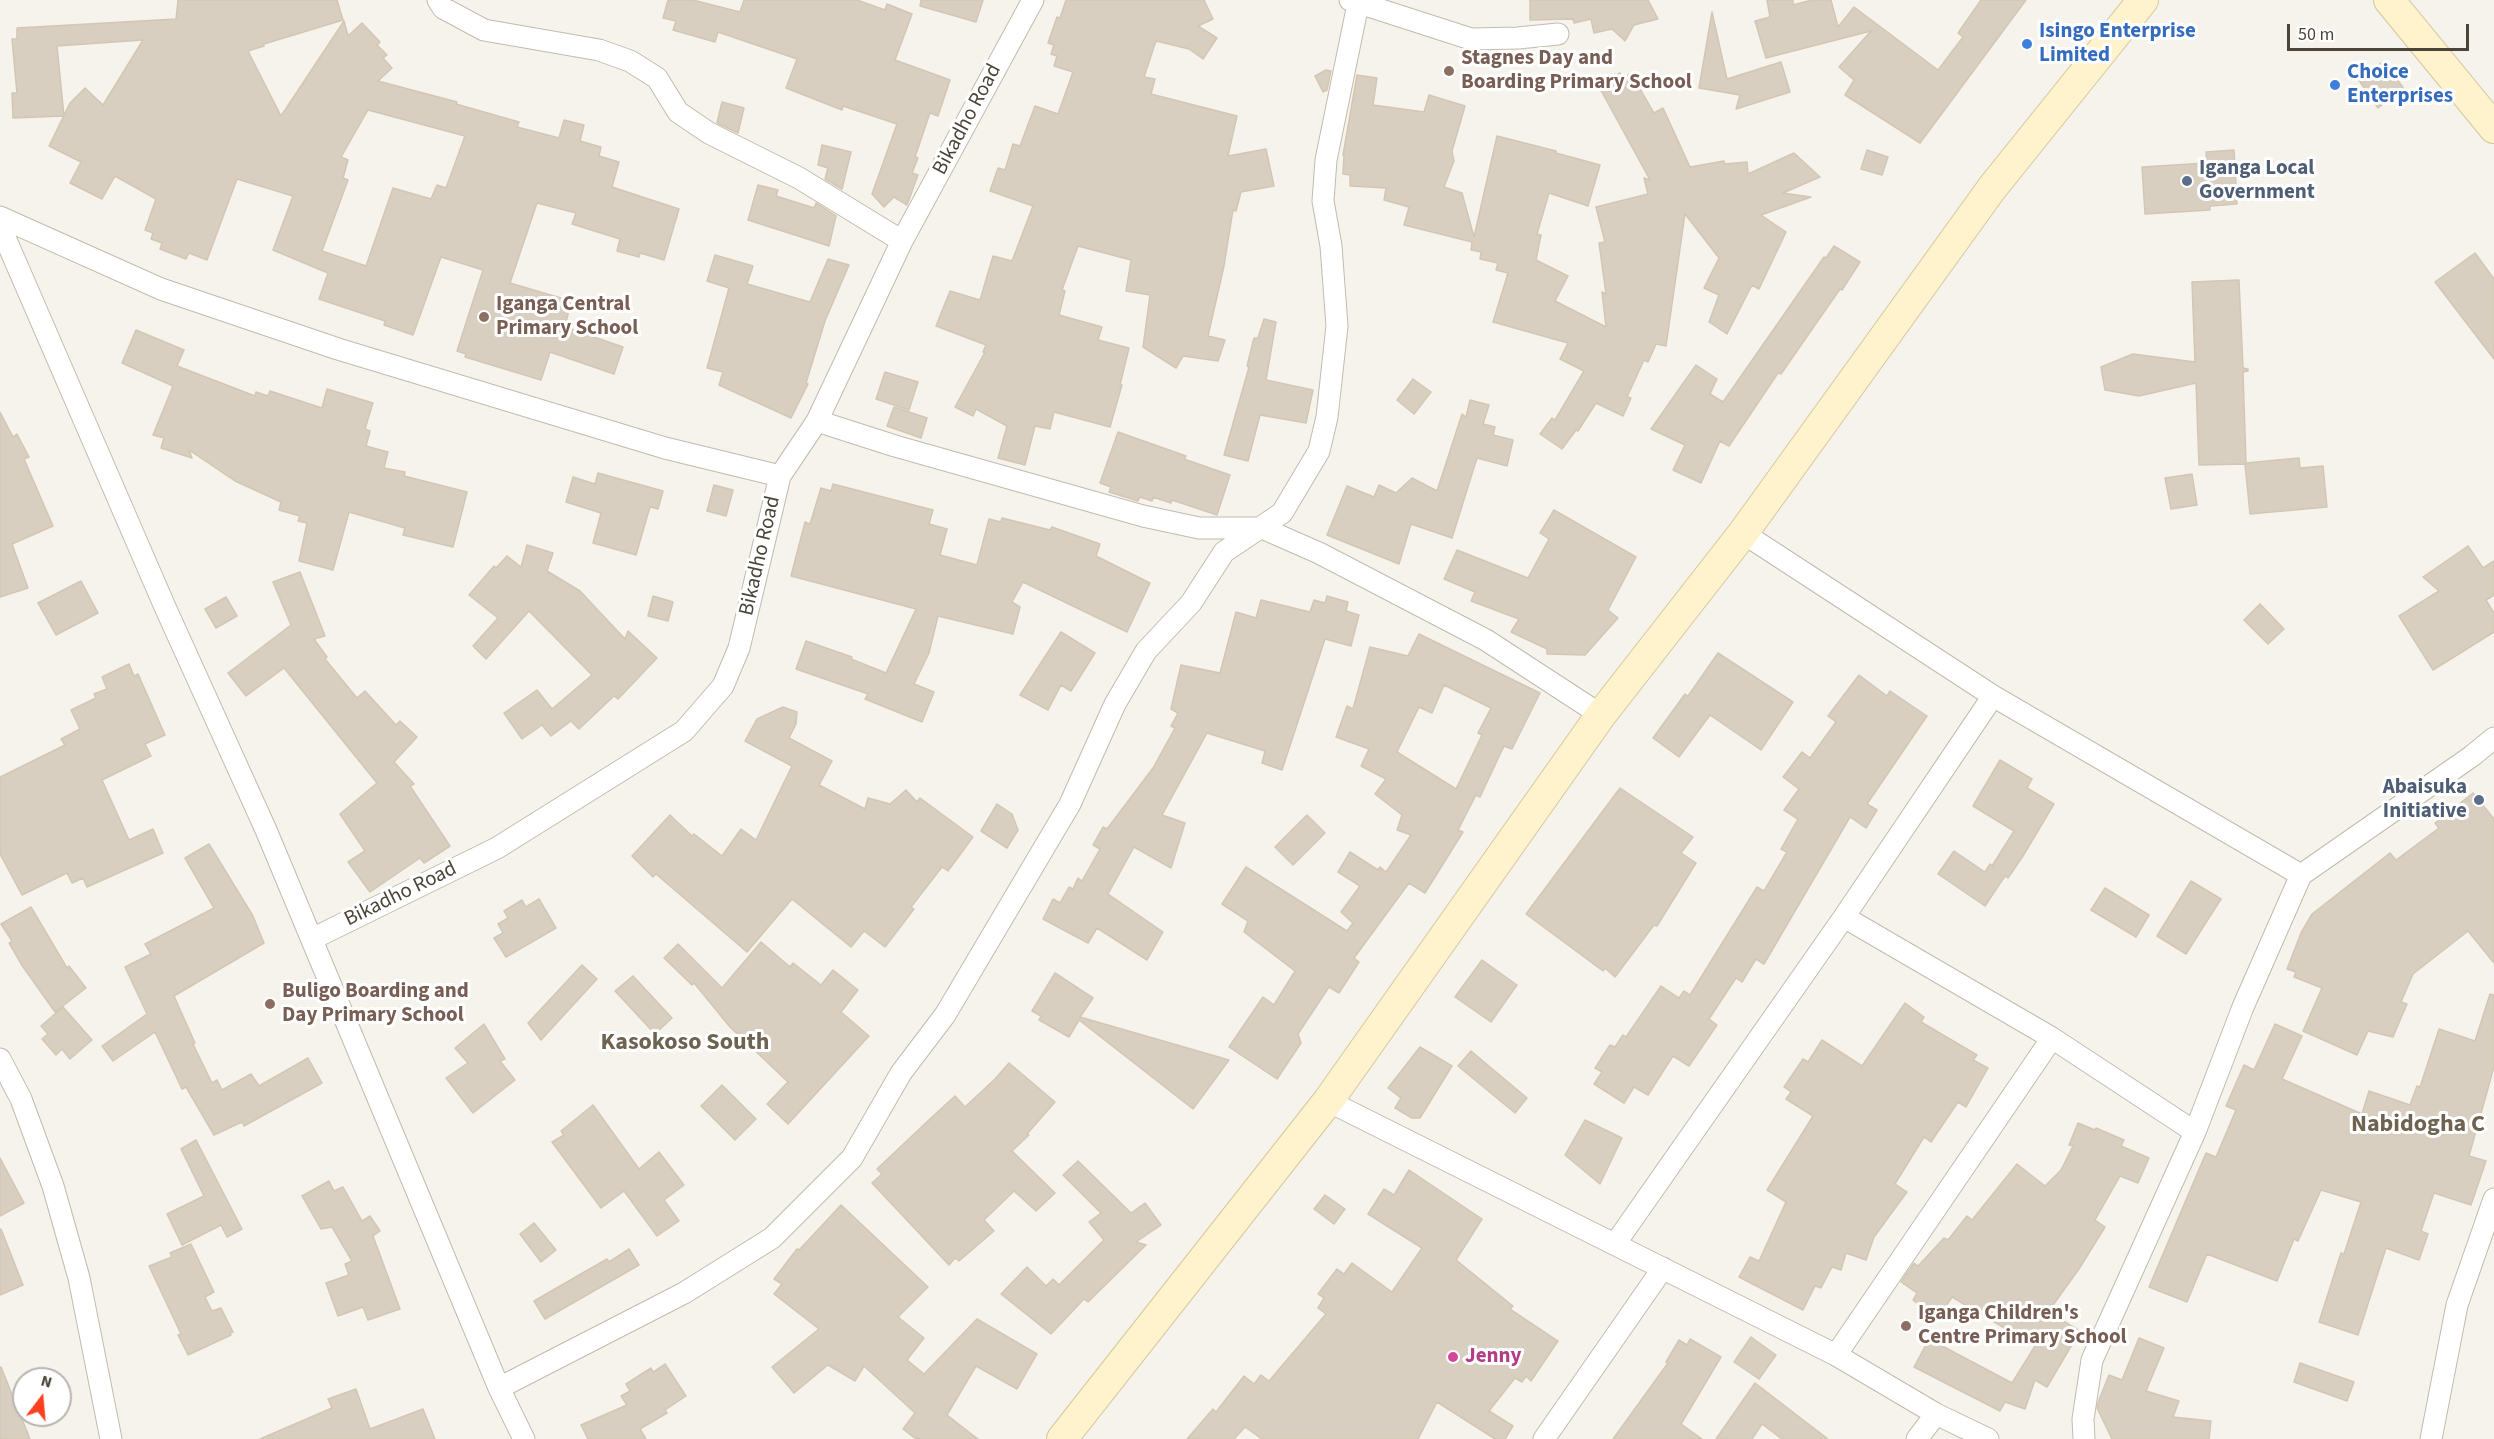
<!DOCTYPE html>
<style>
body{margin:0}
#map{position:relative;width:2494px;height:1439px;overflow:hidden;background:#f6f3ec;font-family:"Source Sans 3",sans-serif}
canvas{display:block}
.north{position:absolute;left:12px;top:1367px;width:60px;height:60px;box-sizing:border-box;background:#fff;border:2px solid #b7b4b0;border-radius:50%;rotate:16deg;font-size:16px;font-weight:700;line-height:24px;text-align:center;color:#4b4439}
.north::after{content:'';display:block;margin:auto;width:21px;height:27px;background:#fc3f1d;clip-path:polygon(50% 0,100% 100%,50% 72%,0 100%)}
.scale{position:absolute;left:2287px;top:24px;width:182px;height:27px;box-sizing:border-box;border:3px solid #4b4439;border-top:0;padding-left:8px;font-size:18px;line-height:21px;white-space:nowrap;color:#4b4439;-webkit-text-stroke:4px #fff;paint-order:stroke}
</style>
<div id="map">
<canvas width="2494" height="1439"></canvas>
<div class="north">N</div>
<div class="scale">50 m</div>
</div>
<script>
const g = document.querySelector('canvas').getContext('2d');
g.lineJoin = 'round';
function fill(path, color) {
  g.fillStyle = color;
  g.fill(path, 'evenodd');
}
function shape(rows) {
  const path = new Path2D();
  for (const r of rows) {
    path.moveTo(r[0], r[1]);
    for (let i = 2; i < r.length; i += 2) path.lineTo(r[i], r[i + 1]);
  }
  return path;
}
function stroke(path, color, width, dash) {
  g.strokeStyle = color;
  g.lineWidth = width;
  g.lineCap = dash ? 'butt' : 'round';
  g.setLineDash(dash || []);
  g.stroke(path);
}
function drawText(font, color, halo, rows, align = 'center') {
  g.font = font + ' "Source Sans 3",sans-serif';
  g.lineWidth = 6;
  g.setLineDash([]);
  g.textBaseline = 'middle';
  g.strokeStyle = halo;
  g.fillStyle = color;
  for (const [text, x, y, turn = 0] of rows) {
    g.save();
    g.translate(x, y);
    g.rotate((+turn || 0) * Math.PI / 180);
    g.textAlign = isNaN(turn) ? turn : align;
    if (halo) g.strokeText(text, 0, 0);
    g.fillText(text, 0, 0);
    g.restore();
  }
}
const building = shape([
 [178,0,337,0,343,20,264,44,264,46,248,51,281,116,344,21,348,36,362,23,380,42,377,45,387,55,383,58,392,68,378,81,457,102,456,104,519,122,517,127,559,138,564,120,584,125,580,141,601,147,599,156,619,162,612,187,679,209,664,260,640,253,639,257,617,251,620,239,572,224,576,213,537,203,510,283,571,301,565,327,623,347,614,374,550,352,541,380,465,357,466,354,457,351,483,270,441,257,413,335,384,325,385,321,319,299,328,273,273,250,293,196,237,179,207,260,189,253,186,259,160,249,162,243,151,239,153,233,145,230,156,199,115,176,102,199,70,183,81,162,49,146,70,103,85,88,103,105,143,40,57,46,64,116,13,118,12,93,17,93,12,39,17,39,17,28,176,19,178,0],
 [368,110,465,136,446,188,437,185,431,199,393,188,366,266,322,251,348,180,343,178,348,160,341,157,368,110],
 [668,0,693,0,740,12,744,0,857,0,885,10,887,4,912,14,895,60,950,80,938,116,930,113,915,157,918,158,912,173,918,175,907,205,894,197,884,207,872,194,897,124,843,106,842,110,786,88,797,59,718,32,715,42,673,30,676,21,663,18,668,0],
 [921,0,983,0,976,22,920,6,921,0],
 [1066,0,1204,0,1213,19,1198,26,1217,38,1203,59,1189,49,1156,41,1144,77,1155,79,1151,94,1237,116,1228,156,1266,149,1274,186,1241,192,1236,211,1233,210,1224,266,1208,336,1225,340,1218,361,1183,356,1176,368,1143,347,1150,295,1126,291,1131,260,1078,246,1062,290,1065,291,1059,315,1102,327,1098,340,1129,348,1120,385,1122,385,1110,427,1054,412,1050,429,1035,426,1025,465,998,458,1007,426,976,409,973,416,955,407,985,352,983,352,986,345,936,326,950,291,980,300,993,256,1012,261,1033,206,990,191,998,168,1005,170,1013,144,1020,146,1035,106,1058,114,1073,72,1054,66,1057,56,1051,54,1054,45,1048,43,1057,17,1060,18,1066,0],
 [1530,0,1648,0,1658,19,1634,25,1625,41,1612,29,1594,33,1591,19,1574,23,1573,19,1530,20,1530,0],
 [1767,0,1793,0,1793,5,1812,0,1831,0,1838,27,1854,7,1938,70,1963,37,1958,33,1981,0,2026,0,1920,143,1845,95,1854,80,1839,67,1871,31,1766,58,1755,21,1770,17,1767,0],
 [1712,12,1727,79,1781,62,1790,92,1736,109,1740,95,1699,88,1712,12],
 [2384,61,2404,89,2378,108,2358,79,2384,61],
 [1326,70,1331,71,1327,90,1323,92,1315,76,1326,70],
 [1620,73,1623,78,1631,73,1654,113,1663,108,1690,167,1724,161,1725,164,1747,162,1748,174,1794,153,1820,177,1783,193,1811,197,1761,215,1786,232,1759,289,1752,285,1727,334,1709,322,1719,295,1704,288,1719,258,1685,214,1666,346,1656,344,1648,362,1644,360,1627,397,1631,398,1623,416,1596,403,1578,431,1576,430,1562,449,1540,434,1552,418,1555,420,1584,371,1560,359,1568,343,1493,322,1508,273,1496,270,1498,263,1480,259,1481,252,1471,250,1472,242,1404,225,1409,207,1384,200,1386,188,1350,186,1350,175,1343,174,1344,155,1343,155,1357,75,1377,78,1373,105,1424,112,1429,95,1465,106,1452,151,1454,161,1444,187,1462,193,1474,237,1497,136,1556,151,1556,153,1600,165,1588,206,1549,193,1537,234,1541,235,1536,260,1568,276,1555,301,1606,327,1602,292,1606,294,1599,243,1605,242,1596,207,1648,194,1644,178,1650,180,1598,85,1620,73],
 [722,102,744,108,738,133,717,123,722,102],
 [822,145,851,152,842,189,825,179,828,168,818,165,822,145],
 [1867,150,1888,157,1882,175,1861,169,1867,150],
 [2234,150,2237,204,2210,206,2210,210,2145,214,2142,167,2207,163,2206,152,2234,150],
 [758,185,778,190,776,196,814,208,816,203,836,216,829,246,748,220,758,185],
 [1834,246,1860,262,1842,290,1840,289,1781,374,1778,373,1729,446,1720,441,1701,483,1673,470,1685,445,1651,429,1696,365,1717,379,1710,394,1723,402,1824,257,1826,258,1834,246],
 [2475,253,2494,279,2494,359,2435,282,2475,253],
 [715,255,753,266,747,284,810,302,828,259,849,265,825,321,806,383,808,384,791,418,719,385,723,372,707,368,729,288,707,281,715,255],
 [2239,280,2243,368,2248,369,2248,371,2243,372,2246,463,2299,458,2300,468,2323,466,2327,507,2250,514,2245,464,2199,465,2196,383,2139,396,2105,390,2101,367,2133,354,2195,362,2192,282,2239,280],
 [1264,319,1276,322,1266,380,1313,390,1306,423,1260,415,1248,461,1224,455,1249,367,1247,366,1254,338,1258,338,1264,319],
 [136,330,184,350,177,366,255,396,256,392,268,396,270,391,322,408,327,389,373,403,365,429,370,431,366,446,388,452,384,468,405,472,404,476,467,492,453,547,403,535,405,528,349,512,333,570,299,561,307,523,298,521,300,516,279,510,281,502,235,481,189,450,192,458,161,448,164,438,153,435,173,386,122,363,136,330],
 [885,372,918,382,909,410,876,399,885,372],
 [1413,379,1431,392,1414,414,1397,400,1413,379],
 [1470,400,1489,405,1483,424,1495,427,1493,435,1513,440,1507,466,1477,458,1452,538,1411,524,1399,564,1327,535,1347,486,1374,497,1379,485,1396,493,1412,478,1437,491,1462,414,1466,417,1470,400],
 [894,407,927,418,921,438,887,426,894,407],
 [0,412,13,437,17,434,29,457,24,459,53,526,12,544,28,588,0,597,0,412],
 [1118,432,1186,456,1184,459,1230,475,1217,515,1172,500,1171,503,1153,497,1152,501,1140,497,1138,501,1109,492,1111,487,1100,483,1118,432],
 [598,473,663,491,658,509,650,507,636,555,593,543,601,513,566,502,573,477,595,484,598,473],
 [2192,474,2197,505,2171,509,2165,478,2192,474],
 [833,484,933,510,929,524,947,529,940,555,977,565,989,519,1001,522,1002,518,1050,530,1052,527,1100,544,1096,556,1150,583,1127,632,1023,582,1012,602,1020,607,1013,634,938,616,929,653,914,684,934,692,922,722,865,699,868,694,796,669,806,641,852,657,851,659,886,673,916,609,791,576,805,522,810,524,821,488,831,491,833,484],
 [714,485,733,490,726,516,707,511,714,485],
 [1554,510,1636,557,1608,610,1618,618,1585,655,1547,654,1547,649,1511,632,1519,619,1471,601,1475,592,1444,579,1457,550,1528,578,1549,539,1540,533,1554,510],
 [527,545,553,553,547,571,580,591,625,639,628,631,657,658,618,699,614,696,579,729,571,721,551,736,542,725,522,739,504,713,537,690,552,709,592,675,529,611,486,659,473,646,498,618,469,595,494,566,496,568,507,556,521,567,527,545],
 [2468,546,2483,568,2494,561,2494,595,2486,600,2494,613,2494,632,2433,670,2399,616,2439,591,2423,577,2468,546],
 [300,572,325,636,314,639,327,657,325,659,357,698,365,691,396,725,400,721,417,737,394,762,414,784,410,786,450,846,424,863,420,858,370,892,348,862,365,851,340,814,377,783,284,668,246,696,228,673,291,625,273,582,300,572],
 [81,581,98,613,56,635,38,603,81,581],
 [653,596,673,602,668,621,648,616,653,596],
 [1327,596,1348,602,1346,611,1359,615,1351,646,1325,639,1282,770,1262,763,1265,751,1207,733,1162,815,1185,823,1171,868,1134,847,1108,894,1163,932,1147,960,1097,928,1088,943,1043,919,1053,899,1060,903,1069,887,1073,889,1078,878,1082,881,1100,849,1093,845,1103,827,1107,829,1153,768,1175,728,1171,726,1178,713,1171,709,1181,665,1220,673,1236,612,1256,618,1261,600,1310,612,1314,600,1325,603,1327,596],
 [226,597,237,616,216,628,205,609,226,597],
 [2260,604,2284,629,2268,644,2244,620,2260,604],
 [1061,632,1095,653,1071,691,1061,685,1048,710,1020,695,1061,632],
 [1419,634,1540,693,1512,749,1504,746,1480,797,1476,795,1458,830,1463,832,1425,893,1409,883,1354,958,1359,962,1339,993,1329,987,1298,1034,1301,1043,1277,1079,1229,1047,1263,997,1274,1005,1295,971,1244,932,1248,921,1222,904,1246,867,1347,931,1353,923,1341,912,1360,886,1338,872,1350,852,1378,870,1380,867,1386,872,1411,835,1397,830,1402,815,1375,794,1386,779,1361,766,1369,749,1336,737,1347,706,1353,709,1370,647,1408,656,1419,634],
 [1444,685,1491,708,1478,733,1482,735,1456,789,1397,752,1419,707,1432,713,1444,685],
 [1718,653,1793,702,1761,750,1710,715,1679,757,1653,738,1685,694,1688,696,1718,653],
 [129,664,134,676,138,674,165,735,145,744,151,756,102,780,129,840,153,829,163,853,87,887,83,878,72,883,67,873,22,895,0,854,0,777,65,745,61,739,80,729,71,710,96,698,94,694,107,689,102,677,129,664],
 [1859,675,1887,696,1890,691,1927,716,1867,804,1877,810,1866,828,1850,817,1764,964,1756,959,1742,982,1736,978,1709,1019,1717,1025,1689,1066,1673,1056,1648,1095,1634,1087,1624,1103,1594,1084,1602,1072,1595,1068,1610,1045,1615,1047,1623,1035,1626,1037,1661,986,1679,998,1684,991,1690,995,1757,887,1764,891,1787,852,1781,849,1798,819,1784,810,1799,789,1783,777,1802,752,1810,758,1836,722,1828,716,1859,675],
 [783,707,797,712,796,724,789,738,832,761,819,785,865,809,868,798,890,804,906,790,917,802,920,798,973,837,948,871,942,867,911,907,914,909,885,947,864,931,851,947,792,899,747,952,656,874,653,877,632,856,670,815,692,836,694,834,722,856,741,829,756,840,792,766,745,741,757,719,783,707],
 [2000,760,2032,779,2027,788,2054,804,2023,856,2008,878,2005,876,1985,906,1938,874,1954,851,1985,872,1990,864,1994,867,1992,866,2014,831,1973,806,2000,760],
 [1620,788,1693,837,1681,853,1696,863,1657,926,1654,925,1615,977,1605,968,1603,971,1526,914,1620,788],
 [2473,793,2494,819,2494,963,2468,931,2413,974,2401,1002,2407,1004,2393,1037,2368,1031,2357,1055,2303,1031,2322,988,2294,977,2296,972,2287,969,2301,933,2312,914,2390,853,2396,860,2439,828,2435,823,2473,793],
 [997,804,1012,814,1018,830,1007,848,981,831,997,804],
 [1307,815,1325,833,1293,865,1275,847,1307,815],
 [209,844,253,916,264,943,174,996,195,1043,193,1044,212,1083,217,1080,222,1090,251,1074,259,1086,308,1058,322,1083,244,1126,242,1122,214,1135,186,1087,182,1089,155,1032,113,1061,102,1046,147,1014,125,967,151,954,145,944,214,908,185,858,209,844],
 [2191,881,2221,899,2186,954,2157,936,2191,881],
 [2105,888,2149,915,2136,937,2091,910,2105,888],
 [539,899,556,928,506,957,494,938,503,933,498,924,508,918,504,911,522,900,526,907,539,899],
 [31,907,67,968,69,966,86,988,55,1012,21,964,9,943,12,941,1,924,31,907],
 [761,942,790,967,793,963,821,985,833,970,858,990,841,1012,869,1036,788,1124,767,1104,788,1082,730,1027,694,983,692,985,664,958,678,944,722,988,761,942],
 [1482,960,1517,985,1491,1022,1455,997,1482,960],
 [582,965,597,979,541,1040,528,1023,582,965],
 [1055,973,1093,998,1080,1017,1229,1060,1193,1109,1079,1020,1069,1037,1039,1020,1041,1016,1032,1011,1055,973],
 [633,976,672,1018,655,1034,615,991,633,976],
 [2490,994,2494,995,2494,1067,2469,1156,2486,1161,2471,1205,2434,1193,2421,1231,2428,1234,2419,1260,2386,1248,2358,1335,2319,1322,2341,1253,2344,1254,2361,1202,2321,1190,2298,1241,2294,1239,2277,1281,2207,1254,2187,1302,2149,1287,2206,1153,2216,1157,2236,1110,2226,1106,2244,1065,2254,1070,2275,1024,2302,1036,2282,1079,2362,1114,2369,1091,2410,1105,2417,1086,2420,1087,2439,1029,2475,1041,2490,994],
 [1905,1003,1924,1017,1921,1022,1977,1055,1973,1060,1988,1068,1966,1107,1958,1102,1931,1142,1924,1137,1895,1184,1907,1192,1874,1237,1866,1260,1846,1253,1841,1270,1832,1267,1821,1288,1815,1286,1803,1310,1739,1277,1750,1257,1759,1261,1786,1202,1767,1190,1813,1116,1786,1099,1791,1092,1784,1087,1803,1059,1808,1062,1822,1040,1862,1066,1905,1003],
 [63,1007,92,1040,70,1059,62,1049,56,1055,42,1039,48,1034,41,1026,63,1007],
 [484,1024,505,1059,500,1061,515,1080,473,1113,446,1078,468,1063,455,1048,484,1024],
 [1420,1047,1452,1066,1420,1118,1412,1118,1395,1108,1401,1098,1388,1088,1420,1047],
 [1471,1051,1527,1098,1515,1113,1458,1066,1471,1051],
 [1009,1063,1055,1102,1027,1134,1029,1135,1012,1151,1055,1193,1036,1211,1014,1191,984,1220,994,1231,959,1261,955,1258,949,1265,872,1183,882,1174,877,1169,931,1118,955,1096,965,1107,995,1079,1009,1063],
 [722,1085,756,1119,735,1140,701,1106,722,1085],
 [593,1105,639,1169,659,1152,684,1185,664,1200,679,1221,657,1236,624,1191,601,1208,552,1142,564,1135,561,1131,593,1105],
 [1585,1120,1622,1138,1600,1184,1565,1155,1585,1120],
 [2078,1123,2095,1130,2096,1128,2124,1140,2121,1146,2149,1158,2138,1183,2120,1176,2095,1220,2105,1227,2079,1269,2048,1312,2080,1331,2047,1387,2035,1380,2025,1409,2005,1402,2000,1411,1914,1367,1929,1339,2012,1383,2035,1346,1952,1297,1939,1317,1913,1300,1917,1293,1901,1282,1914,1263,1918,1266,1944,1238,1948,1240,1967,1216,1972,1220,2017,1164,2045,1186,2061,1170,2073,1146,2069,1145,2078,1123],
 [196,1140,242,1229,227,1237,221,1225,182,1245,167,1214,204,1196,181,1149,196,1140],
 [0,1158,24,1203,0,1216,0,1158],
 [1078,1161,1131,1213,1145,1203,1161,1225,1136,1242,1146,1245,1088,1302,1084,1299,1051,1334,1001,1294,1027,1267,1046,1286,1053,1279,1059,1285,1104,1240,1089,1222,1101,1213,1063,1175,1078,1161],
 [1409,1170,1482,1219,1456,1260,1513,1306,1510,1309,1558,1341,1531,1381,1526,1376,1522,1382,1515,1378,1489,1411,1513,1426,1505,1439,1495,1439,1437,1402,1418,1439,1262,1439,1245,1427,1234,1439,1187,1439,1213,1409,1216,1412,1244,1376,1254,1384,1261,1375,1269,1381,1326,1314,1318,1308,1324,1298,1318,1294,1337,1269,1344,1274,1352,1263,1392,1292,1422,1248,1368,1214,1384,1189,1394,1195,1409,1170],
 [329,1181,334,1191,343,1187,362,1221,370,1216,380,1231,373,1236,400,1309,368,1320,363,1307,338,1316,326,1283,349,1275,345,1264,352,1261,332,1227,321,1229,302,1196,329,1181],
 [1325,1195,1345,1209,1334,1224,1314,1209,1325,1195],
 [841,1205,928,1287,898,1317,924,1338,907,1360,924,1374,977,1319,1037,1354,1017,1389,976,1366,947,1415,978,1439,916,1439,903,1429,915,1413,864,1366,855,1381,828,1365,794,1393,772,1367,819,1329,774,1294,782,1284,774,1279,797,1249,799,1250,841,1205],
 [534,1223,556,1250,541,1262,520,1234,534,1223],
 [1,1229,23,1285,0,1295,0,1230,1,1229],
 [191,1244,214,1292,205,1297,212,1311,221,1308,233,1332,230,1333,231,1335,188,1355,178,1335,181,1334,149,1266,172,1257,170,1253,191,1244],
 [629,1249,639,1265,545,1319,534,1301,607,1259,609,1262,629,1249],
 [1751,1337,1776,1355,1759,1379,1734,1362,1751,1337],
 [2139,1338,2164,1348,2146,1391,2179,1401,2173,1417,2211,1421,2209,1439,2112,1439,2097,1408,2099,1400,2109,1375,2122,1380,2139,1338],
 [1690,1339,1721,1357,1681,1424,1702,1439,1613,1439,1668,1363,1666,1362,1679,1340,1687,1345,1690,1339],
 [2300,1363,2354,1382,2347,1401,2294,1382,2300,1363],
 [665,1364,686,1396,665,1410,667,1413,640,1429,646,1439,588,1439,581,1425,627,1405,621,1396,630,1391,626,1384,651,1368,653,1372,665,1364],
 [0,1367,1,1367,30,1439,0,1439,0,1367],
 [1755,1383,1828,1439,1782,1439,1762,1424,1752,1439,1716,1439,1755,1383],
 [356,1389,370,1429,423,1409,435,1439,260,1439,332,1408,328,1399,356,1389]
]);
fill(building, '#d8cfc1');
stroke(building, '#d3c7b4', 1.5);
const street = shape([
 [438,0,443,8,484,30,599,50,630,61,657,78,678,112,709,133,799,178,902,241],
 [1350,0,1471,39,1518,38,1558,34],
 [0,217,161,289,338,349,665,448,780,476],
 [0,226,165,607,266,830,499,1388,524,1439],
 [817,421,895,446,1143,516,1199,528,1262,528,1319,553,1486,640,1601,715],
 [1743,533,1993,696,2301,875],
 [1844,917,2052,1038,2195,1132],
 [312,939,497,848,684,731,723,686,739,648,780,476,817,421,902,241,1033,0],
 [0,1059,21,1099,53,1186,79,1278,111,1439],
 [1328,1101,1836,1355,1936,1414,1988,1439],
 [1615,1244,1844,917,1993,696],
 [1836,1355,2052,1038],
 [499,1388,684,1293,772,1238,852,1158,901,1073,945,1015,1070,804,1115,704,1146,651,1191,603,1224,552,1282,513,1319,451,1327,417,1337,326,1331,246,1323,201,1326,160,1358,4],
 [1544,1439,1663,1268],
 [1917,1439,1936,1414],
 [2084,1439,2083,1419,2092,1360,2195,1132,2243,1007,2301,875,2472,756,2494,738],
 [2431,1439,2457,1305,2494,1199]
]);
const secondary = shape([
 [2389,0,2494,128],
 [1062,1439,1328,1101,1601,715,1743,533,1992,188,2143,0]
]);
stroke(street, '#c2bbae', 23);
stroke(secondary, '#d6c79b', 32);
stroke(street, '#fff', 21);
stroke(secondary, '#fff3cd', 30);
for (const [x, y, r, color] of [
 [2027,44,6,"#3f7fe0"],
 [1449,71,6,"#8d6e63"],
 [2335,85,6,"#3f7fe0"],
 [2187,181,6,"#5c6f8a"],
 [484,317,6,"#8d6e63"],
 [2479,800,6,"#5c6f8a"],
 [270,1004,6,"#8d6e63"],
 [1906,1326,6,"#8d6e63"],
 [1453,1357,6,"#d1479c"]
]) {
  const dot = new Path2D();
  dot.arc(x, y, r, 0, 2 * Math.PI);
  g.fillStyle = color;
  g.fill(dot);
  stroke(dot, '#fff', 2);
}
drawText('bold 21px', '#366cbe', '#fff', [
 ["Isingo Enterprise",2039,32],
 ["Limited",2039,56],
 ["Choice",2347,73],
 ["Enterprises",2347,97]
], 'left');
drawText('bold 21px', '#785e54', '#fff', [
 ["Stagnes Day and",1461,59],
 ["Boarding Primary School",1461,83],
 ["Iganga Central",496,305],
 ["Primary School",496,329],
 ["Buligo Boarding and",282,992],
 ["Day Primary School",282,1016],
 ["Iganga Children's",1918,1314],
 ["Centre Primary School",1918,1338]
], 'left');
drawText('21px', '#4b4439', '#fff', [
 ["Bikadho Road",968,120,-62],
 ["Bikadho Road",761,556,-77],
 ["Bikadho Road",401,895,-26]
]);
drawText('bold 21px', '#4e5e75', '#fff', [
 ["Iganga Local",2199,169],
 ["Government",2199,193],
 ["Abaisuka",2467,788,"right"],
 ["Initiative",2467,812,"right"]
], 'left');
drawText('bold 21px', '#b23c85', '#fff', [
 ["Jenny",1465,1357]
], 'left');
drawText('bold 24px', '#6e6250', '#fff', [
 ["Kasokoso South",685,1044],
 ["Nabidogha C",2418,1126]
]);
</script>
